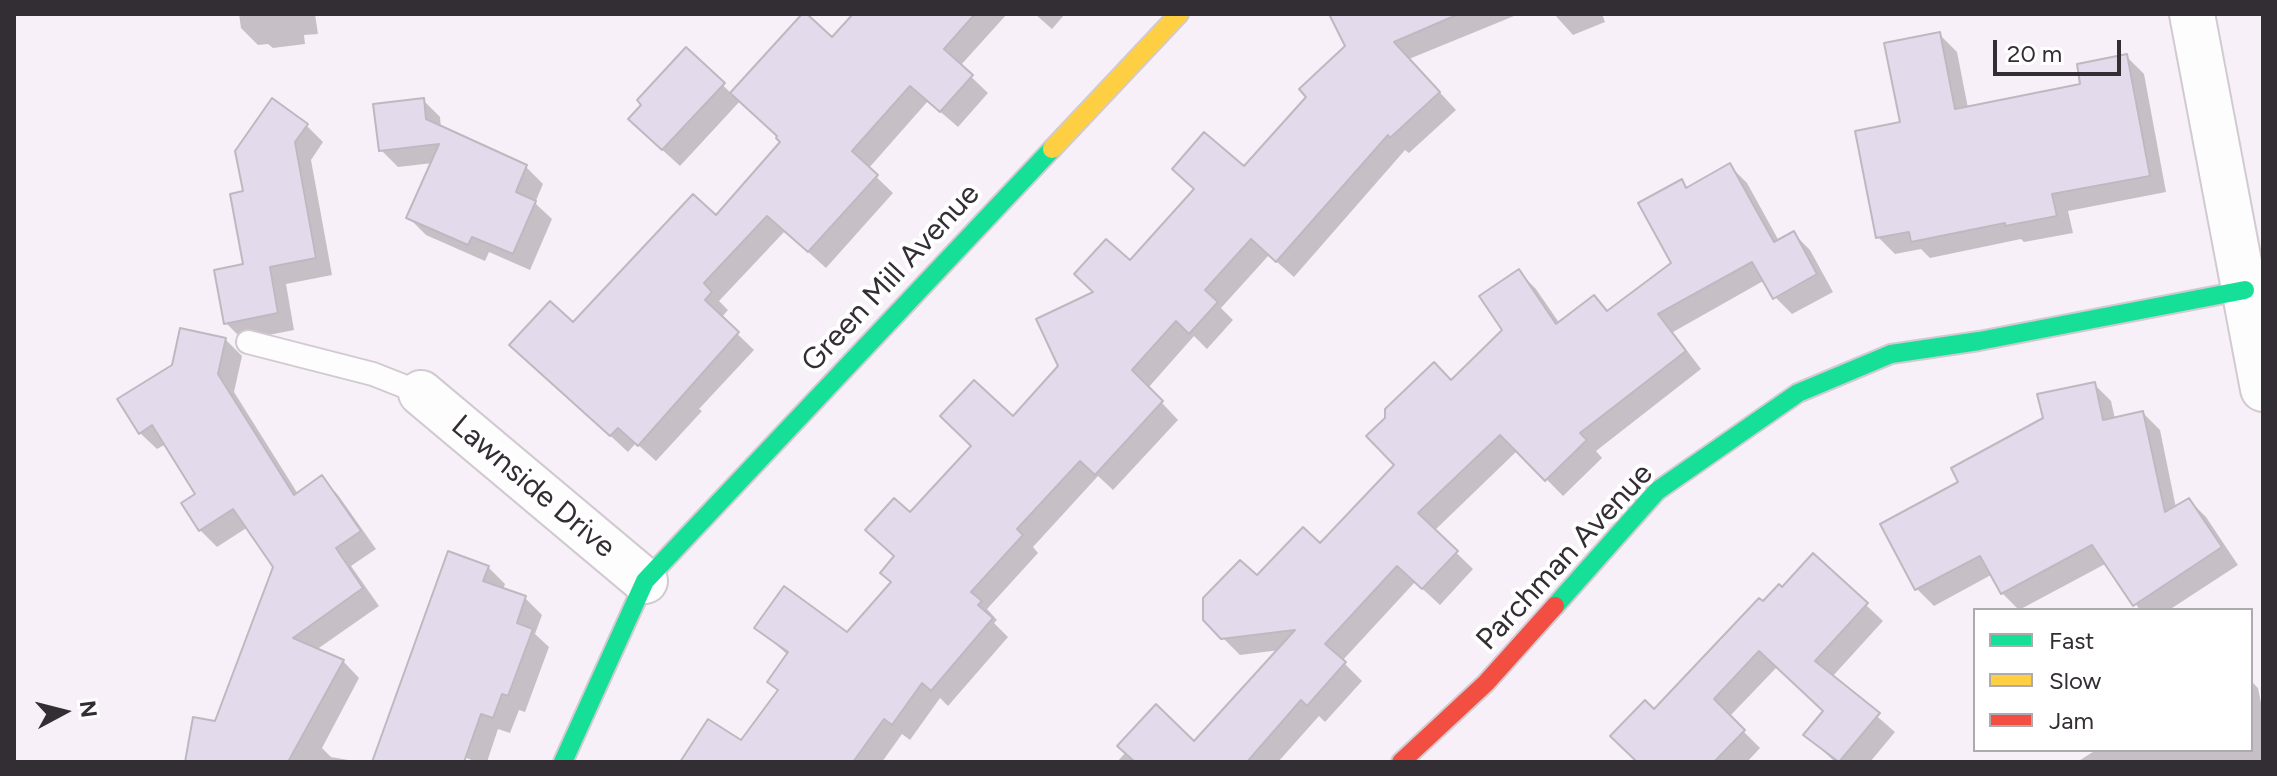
<!DOCTYPE html>
<style>
body{margin:0}
#map{position:relative;width:2277px;height:776px;overflow:hidden;background:#f8f0f8;font-family:Figtree,sans-serif}
canvas{display:block}
.frame{position:absolute;inset:0;border:16px solid #332d34;pointer-events:none}
.legend{position:absolute;left:1973px;top:608px;width:280px;height:144px;box-sizing:border-box;background:#fff;border:2px solid #adabae;margin:0;padding:10px 14px;list-style:none;font-size:24px;color:#332d34}
.legend li{display:flex;align-items:center;gap:16px;height:40px}
.legend b{width:40px;border:2px solid #adabae}
.north{position:absolute;left:24px;top:672px;width:80px;height:80px;-webkit-text-stroke:6px #fff;paint-order:stroke;rotate:83deg;font-size:22px;font-weight:700;line-height:32px;text-align:center;color:#332d34}
.north::after{content:'';display:block;margin:auto;width:28px;height:36px;background:#332d34;clip-path:polygon(50% 0,100% 100%,50% 72%,0 100%)}
.scale{position:absolute;left:1993px;top:40px;width:128px;height:36px;box-sizing:border-box;border:4px solid #332d34;border-top:0;padding-left:10px;font-size:24px;line-height:28px;white-space:nowrap;color:#332d34;-webkit-text-stroke:6px #fff;paint-order:stroke}
</style>
<div id="map">
<canvas width="2277" height="776"></canvas>
<div class="frame"></div>
<ul class="legend">
<li><b style="height:10px;background:#16e098"></b>Fast</li>
<li><b style="height:10px;background:#ffcf43"></b>Slow</li>
<li><b style="height:10px;background:#f24e42"></b>Jam</li>
</ul>
<div class="north">N</div>
<div class="scale">20 m</div>
</div>
<script>
const g = document.querySelector('canvas').getContext('2d');
g.lineJoin = 'round';
function fill(path, color) {
  g.fillStyle = color;
  g.fill(path, 'evenodd');
}
function shape(rows) {
  const path = new Path2D();
  for (const r of rows) {
    path.moveTo(r[0], r[1]);
    for (let i = 2; i < r.length; i += 2) path.lineTo(r[i], r[i + 1]);
  }
  return path;
}
function stroke(path, color, width, dash) {
  g.strokeStyle = color;
  g.lineWidth = width;
  g.lineCap = dash ? 'butt' : 'round';
  g.setLineDash(dash || []);
  g.stroke(path);
}
function drawText(font, color, halo, rows, align = 'center') {
  g.font = font + ' Figtree,sans-serif';
  g.lineWidth = 8;
  g.setLineDash([]);
  g.textBaseline = 'middle';
  g.strokeStyle = halo;
  g.fillStyle = color;
  for (const [text, x, y, turn = 0] of rows) {
    g.save();
    g.translate(x, y);
    g.rotate((+turn || 0) * Math.PI / 180);
    g.textAlign = isNaN(turn) ? turn : align;
    if (halo) g.strokeText(text, 0, 0);
    g.fillText(text, 0, 0);
    g.restore();
  }
}
fill(shape([
 [239,14,315,14,318,34,304,35,305,44,273,48,268,44,258,45,241,28],
 [856,14,1007,14,960,66,988,93,958,127,928,101,868,169,893,193,826,268,785,231,719,301,728,310,721,318,754,350,699,409,702,411,656,461,636,443,628,452,529,361,716,218,783,143,741,100,680,166,647,136,686,50,732,94,832,40],
 [1035,14,1065,14,1052,29],
 [1331,14,1519,14,1409,59,1456,110,1409,153,1405,150,1294,277,1269,255,1221,308,1233,320,1207,349,1194,336,1148,388,1178,420,1113,490,1098,476,1033,547,1038,553,987,609,997,620,994,623,1008,637,948,706,940,698,910,740,902,734,882,762,685,762,742,743,780,692,769,681,788,655,757,628,848,635,893,583,896,557,910,515,1013,419,1061,366,1095,293,1244,169,1309,97,1347,46],
 [1554,14,1602,14,1605,22,1573,35],
 [1940,35,1957,52,1968,108,2082,86,2127,57,2144,74,2166,192,2068,211,2073,233,2024,242,2021,239,1930,258,1921,249,1895,254,1878,237,1902,123],
 [423,100,440,117,441,128,526,167,543,184,535,203,552,219,530,270,489,252,485,261,426,235,409,218,433,163,398,167,381,150],
 [306,125,323,142,311,160,332,275,286,284,294,330,243,340,226,323,245,266,245,193],
 [1730,166,1747,183,1779,241,1793,233,1810,250,1833,292,1792,314,1775,297,1765,280,1673,332,1701,369,1596,451,1602,458,1563,496,1518,450,1434,531,1473,569,1440,605,1415,582,1342,661,1362,681,1325,722,1319,716,1278,762,1117,762,1126,752,1195,744,1280,650,1240,655,1205,620,1257,578,1320,546,1396,465,1451,382,1505,330,1519,272,1536,289,1560,324,1594,297,1609,312,1673,263,1681,181,1689,189],
 [225,339,242,356,234,392,298,494,322,478,338,495,376,549,351,566,379,606,316,650,343,661,359,678,322,748,331,757,360,762,187,762,217,723,275,567,248,527,217,547,200,530,198,495,166,444,157,449,140,433],
 [2094,384,2111,401,2115,419,2143,413,2160,430,2176,508,2189,500,2206,517,2238,565,2169,610,2140,610,2107,563,2019,610,2002,593,1991,575,1934,606,1917,589,1883,525,1961,483],
 [488,567,505,584,503,590,525,598,542,615,535,634,549,647,525,712,519,710,510,733,498,729,487,762,477,762,407,736],
 [1763,604,1866,605,1883,621,1832,677,1895,732,1870,762,1835,762,1805,734,1825,711,1777,667,1729,717,1760,748,1747,762,1639,762,1654,712],
 [2251,681,2258,688,2263,713,2263,762,2077,762,2096,750,2251,750]
]), '#0003');
const building = shape([
 [802,14,807,14,832,37,853,14,975,14,944,49,973,75,940,112,910,86,852,151,878,175,808,252,767,216,704,283,712,292,705,300,739,332,638,446,618,428,610,436,509,345,550,301,573,322,693,194,716,215,780,142,776,138,777,136,730,93,802,14],
 [1329,14,1459,14,1394,42,1440,92,1390,138,1388,135,1276,262,1251,239,1205,290,1218,302,1189,334,1176,321,1132,370,1163,401,1095,475,1080,461,1017,529,1023,535,971,592,982,601,978,605,993,618,931,691,922,683,892,725,884,719,853,762,680,762,708,719,741,740,778,690,767,682,788,652,754,628,784,586,847,632,891,582,880,573,894,556,865,530,894,498,910,512,971,446,940,416,974,380,1013,416,1058,366,1036,319,1093,292,1074,274,1106,239,1130,260,1194,189,1172,169,1204,132,1244,166,1306,97,1299,89,1345,46,1329,14],
 [1940,32,1955,109,2080,84,2077,64,2127,54,2150,176,2052,194,2057,216,2005,226,2005,223,1911,242,1909,232,1876,238,1855,131,1900,122,1884,43,1940,32],
 [686,47,725,83,662,150,628,119,641,105,637,100,686,47],
 [272,98,308,124,295,142,316,258,270,267,278,313,224,324,214,270,243,264,230,194,243,191,235,151,272,98],
 [424,98,426,119,527,165,516,192,536,201,513,254,472,237,468,245,406,218,439,144,379,151,373,104,424,98],
 [1730,163,1774,242,1794,231,1817,274,1773,299,1752,262,1658,314,1686,351,1580,433,1587,440,1545,481,1500,435,1418,513,1458,551,1422,589,1397,566,1325,644,1346,662,1307,706,1301,700,1247,762,1135,762,1117,746,1156,704,1194,741,1295,630,1221,639,1203,620,1203,598,1240,560,1257,575,1303,527,1320,543,1394,465,1366,436,1385,418,1385,409,1434,362,1451,380,1502,330,1479,296,1519,269,1556,324,1594,295,1607,311,1671,263,1638,203,1682,179,1686,188,1730,163],
 [180,328,226,338,218,374,294,495,322,475,361,531,336,548,363,588,293,638,344,660,288,762,185,762,193,717,215,721,273,567,233,509,199,531,181,503,195,494,152,425,139,434,117,399,172,365,180,328],
 [2095,382,2103,420,2143,411,2165,512,2189,498,2222,547,2133,606,2092,545,2001,594,1980,556,1915,590,1880,524,1958,482,1951,468,2043,418,2037,394,2095,382],
 [448,551,489,566,483,581,526,596,517,623,533,629,508,696,502,694,493,718,481,714,464,762,372,762,448,551],
 [1813,553,1868,603,1815,661,1880,713,1839,762,1803,735,1823,711,1759,651,1714,699,1745,730,1714,762,1637,762,1610,736,1645,700,1654,709,1759,598,1763,601,1779,584,1782,587,1813,553]
]);
fill(building, '#e3daeb');
stroke(building, '#beb9c0', 2);
const lane = shape([
 [248,342,373,374,421,393]
]);
const street = shape([
 [2192,14,2263,389],
 [421,393,645,581]
]);
const fast = shape([
 [1555,606,1657,491,1798,393,1891,354,1979,341,2245,290],
 [563,762,645,581,1052,149]
]);
const slow = shape([
 [1052,149,1179,14]
]);
const jam = shape([
 [1401,762,1486,683,1555,606]
]);
stroke(lane, '#d1cbd1', 26);
stroke(street, '#d1cbd1', 48);
stroke(fast, '#d1cbd1', 22);
stroke(slow, '#d1cbd1', 22);
stroke(jam, '#d1cbd1', 22);
stroke(lane, '#fefdfe', 22);
stroke(street, '#fefdfe', 44);
stroke(fast, '#16e098', 18);
stroke(slow, '#ffcf43', 18);
stroke(jam, '#f24e42', 18);
drawText('30px', '#332d34', '#fff', [
 ["Green Mill Avenue",891,278,-47],
 ["Lawnside Drive",533,487,40],
 ["Parchman Avenue",1565,557,-47]
]);
</script>
